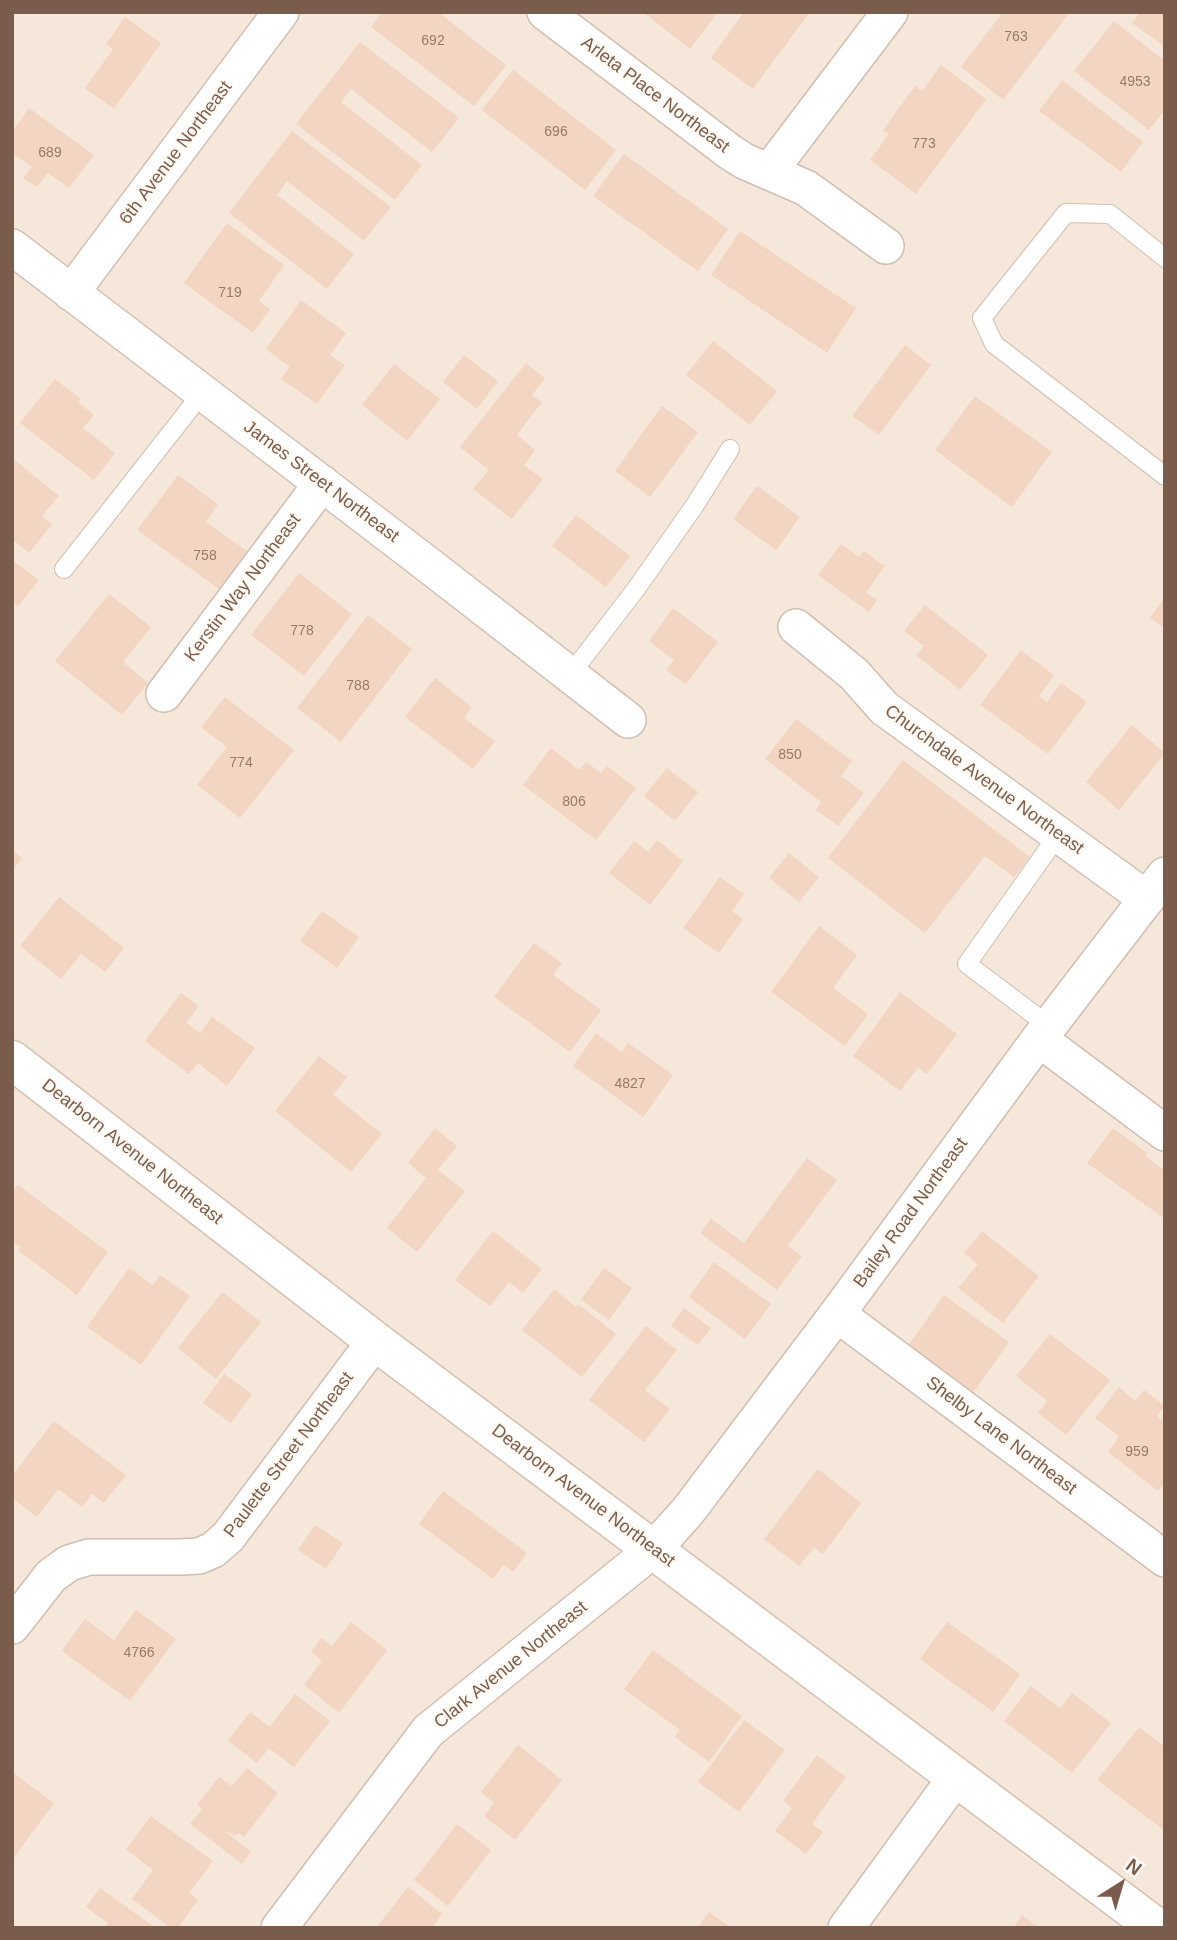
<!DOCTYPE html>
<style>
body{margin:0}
#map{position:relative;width:1177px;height:1940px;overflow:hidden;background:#fdf6ec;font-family:Arial,sans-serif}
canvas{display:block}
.frame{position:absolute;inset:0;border:14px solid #7a5c4d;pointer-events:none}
.north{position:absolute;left:1086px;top:1849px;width:70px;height:70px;-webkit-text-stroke:5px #fffaf3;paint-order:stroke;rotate:37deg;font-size:19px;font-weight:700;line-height:28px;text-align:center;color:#7a5c4d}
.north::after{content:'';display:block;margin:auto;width:24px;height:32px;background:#7a5c4d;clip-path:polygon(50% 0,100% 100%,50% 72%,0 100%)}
</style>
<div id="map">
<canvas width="1177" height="1940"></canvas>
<div class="frame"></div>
<div class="north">N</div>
</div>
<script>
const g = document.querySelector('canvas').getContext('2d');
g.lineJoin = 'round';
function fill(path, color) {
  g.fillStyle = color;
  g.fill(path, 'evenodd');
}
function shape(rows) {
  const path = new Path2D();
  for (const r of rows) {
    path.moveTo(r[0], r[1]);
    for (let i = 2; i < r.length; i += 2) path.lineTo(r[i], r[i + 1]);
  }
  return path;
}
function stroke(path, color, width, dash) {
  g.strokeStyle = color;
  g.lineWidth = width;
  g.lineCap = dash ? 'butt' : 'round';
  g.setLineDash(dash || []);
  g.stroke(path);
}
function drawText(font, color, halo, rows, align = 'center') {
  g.font = font + ' Arial,sans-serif';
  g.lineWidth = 5;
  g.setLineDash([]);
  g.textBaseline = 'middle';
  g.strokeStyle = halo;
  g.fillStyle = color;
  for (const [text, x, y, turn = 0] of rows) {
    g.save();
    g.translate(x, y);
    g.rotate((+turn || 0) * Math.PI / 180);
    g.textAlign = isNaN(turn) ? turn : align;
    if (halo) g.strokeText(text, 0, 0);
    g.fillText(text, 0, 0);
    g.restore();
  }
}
fill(shape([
 [12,12,1165,12,1165,1928,12,1928]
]), '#f5e8da');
fill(shape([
 [382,12,438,12,506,65,474,106,371,27],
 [643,12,718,12,690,49],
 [744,12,810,12,753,89,711,58],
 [1003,12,1070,12,1003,100,961,67],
 [1140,12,1165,12,1165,47,1132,23],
 [125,17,161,43,114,109,85,88,113,49,106,44],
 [1114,21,1165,61,1165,109,1149,130,1074,71],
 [360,42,459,118,432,152,351,89,341,102,422,165,395,200,296,124],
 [941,65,986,99,916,194,870,160,889,134,883,130,915,86,922,91],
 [513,70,616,150,585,190,482,110],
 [1062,80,1143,142,1121,172,1039,111],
 [29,108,94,155,69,188,48,173,37,187,23,178,32,167,12,153,12,132],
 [292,131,391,207,364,241,287,181,277,195,354,254,327,289,229,213],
 [624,154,728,229,698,271,593,196],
 [227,223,284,265,259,301,270,309,253,333,184,283],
 [740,231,856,308,827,353,711,275],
 [301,300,346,333,330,355,345,365,317,404,281,379,290,367,266,349],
 [713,341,777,391,750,425,686,375],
 [905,345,931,365,879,435,852,416],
 [464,355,498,381,477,409,443,382],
 [526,363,545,378,532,395,542,402,517,435,535,450,524,465,543,479,512,519,473,489,489,470,460,447],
 [394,364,440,399,407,441,362,405],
 [55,379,81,399,78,402,94,415,83,428,115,453,94,480,20,423],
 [975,396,1052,452,1012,507,935,450],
 [662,406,698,432,650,497,615,471],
 [12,458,59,496,42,516,52,524,29,553,12,539],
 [178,475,218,504,206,522,247,551,219,589,137,530],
 [757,486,800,517,776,550,733,519],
 [576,515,630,556,606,587,552,546],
 [841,544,859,557,864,551,885,566,866,592,877,600,869,612,818,575],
 [12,560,39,580,18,606,12,602],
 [299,573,352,614,304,676,251,635],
 [109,594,151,627,123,662,148,683,122,715,55,661],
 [1165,597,1165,629,1150,618],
 [925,605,988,655,960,690,916,655,924,646,904,631],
 [673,608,718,642,686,684,666,670,674,660,649,641],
 [368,615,412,649,341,742,297,708],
 [1021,650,1054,675,1039,696,1047,702,1061,683,1087,702,1048,754,980,705],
 [435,678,472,707,464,718,495,741,473,769,405,717],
 [225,697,294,750,240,818,197,785,227,747,201,727],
 [796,719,852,761,841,776,864,793,838,826,816,810,821,802,765,759],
 [1132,725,1165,753,1119,810,1086,782],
 [551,748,579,770,586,762,601,773,607,766,636,788,596,840,523,785],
 [903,760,1030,857,1014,877,985,856,925,933,828,858],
 [667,768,698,792,675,821,644,796],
 [657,840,683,861,650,905,609,873,634,841,648,852],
 [12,850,22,858,12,871],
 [789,853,819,877,799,902,769,878],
 [720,877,744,894,732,911,743,919,719,953,683,928],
 [59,897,124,948,105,972,81,954,61,979,20,946],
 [322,911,359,937,337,968,300,941],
 [819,926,857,955,833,988,868,1014,845,1046,771,992],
 [534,943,562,963,553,975,601,1010,570,1052,494,997],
 [900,992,957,1034,927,1074,918,1067,900,1091,853,1056],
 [181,993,199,1006,186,1023,200,1033,212,1017,255,1048,227,1086,198,1063,189,1074,145,1041],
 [596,1033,622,1052,628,1043,673,1075,643,1117,573,1066],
 [319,1056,347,1077,333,1095,382,1134,351,1172,275,1111],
 [435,1128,457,1146,438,1170,465,1191,417,1252,387,1228,426,1178,408,1163],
 [1113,1128,1147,1153,1145,1156,1165,1171,1165,1213,1162,1217,1087,1163],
 [807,1158,837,1180,788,1246,802,1256,777,1290,700,1233,711,1219,744,1243],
 [18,1185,108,1252,77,1295,18,1250,21,1247,12,1241,12,1192],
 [493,1231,542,1269,523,1293,509,1282,490,1306,455,1280],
 [982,1231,1039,1276,1003,1323,958,1288,978,1264,964,1253],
 [714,1262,771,1304,745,1339,689,1297],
 [129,1268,153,1285,160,1275,190,1296,141,1365,87,1327],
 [604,1268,632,1288,609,1320,581,1300],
 [554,1289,576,1307,578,1304,616,1334,582,1377,522,1330],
 [222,1292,261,1322,216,1379,178,1348],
 [944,1295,1009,1342,973,1393,908,1346],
 [684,1308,711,1328,698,1345,671,1326],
 [646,1326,677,1350,645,1390,670,1409,644,1442,589,1400],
 [1050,1334,1110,1380,1066,1435,1038,1413,1047,1401,1016,1376],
 [224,1374,252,1394,231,1423,203,1403],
 [1119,1387,1135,1401,1144,1390,1165,1406,1157,1416,1165,1422,1165,1482,1158,1491,1108,1452,1119,1436,1095,1418],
 [54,1421,126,1475,104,1503,92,1494,82,1507,58,1489,37,1517,12,1498,12,1476],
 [818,1469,861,1503,823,1554,814,1547,799,1566,764,1539],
 [443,1491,527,1553,513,1572,503,1565,493,1579,419,1524],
 [315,1525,343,1543,326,1569,298,1550],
 [136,1610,176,1639,130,1701,62,1651,85,1619,114,1640],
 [351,1622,387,1650,339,1713,304,1685,322,1661,311,1652,321,1638,332,1646],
 [947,1622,1020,1674,993,1712,920,1659],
 [653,1650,742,1716,709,1762,675,1737,680,1730,624,1689],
 [1031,1686,1060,1708,1072,1693,1111,1723,1072,1773,1004,1721],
 [295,1694,330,1721,294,1767,269,1748,257,1763,228,1741,250,1712,270,1727],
 [744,1720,785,1750,739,1812,698,1782],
 [1139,1727,1165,1747,1165,1831,1097,1780],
 [518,1745,562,1780,515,1840,484,1816,494,1803,481,1792],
 [817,1755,846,1777,812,1824,823,1832,806,1854,775,1831,792,1808,783,1801],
 [247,1768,278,1793,244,1837,238,1833,235,1836,228,1831,227,1833,251,1852,242,1864,190,1824,202,1809,197,1805,219,1777,232,1786],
 [12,1772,54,1803,12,1860],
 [151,1816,213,1861,189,1893,198,1900,178,1928,171,1928,132,1899,153,1870,126,1849],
 [457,1824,491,1850,448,1906,414,1880],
 [408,1887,442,1914,432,1928,376,1928],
 [100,1888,156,1928,105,1928,108,1923,86,1907],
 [709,1912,731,1928,698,1928],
 [1022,1915,1040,1928,1013,1928]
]), '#f3d5c3');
const lane = shape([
 [1165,258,1110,214,1066,213,982,318,994,344,1165,476],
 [64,569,203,392],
 [570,675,636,589,695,505,730,449],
 [1049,1026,967,964,1058,835]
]);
const street = shape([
 [545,12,730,152,744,161,806,188,886,246],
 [769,172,890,12],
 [12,247,422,560,628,720],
 [71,293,281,12],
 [796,627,854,674,884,708,1147,899],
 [164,694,322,483],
 [1039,1039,1165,1133],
 [837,1314,1165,1559],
 [12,1626,51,1576,69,1563,89,1557,180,1557,199,1556,213,1550,228,1537,375,1341],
 [279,1928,428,1731,654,1549,688,1511,837,1314,1039,1039,1165,875],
 [846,1928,956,1777]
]);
const secondary = shape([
 [12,1060,375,1341,1157,1928]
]);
stroke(lane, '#d1beb0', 20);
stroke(street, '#d1beb0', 38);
stroke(secondary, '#d6c0b0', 41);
stroke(lane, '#fff', 18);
stroke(street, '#fff', 35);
stroke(secondary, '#fff', 38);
drawText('14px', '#987a6a', null, [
 ["763",1016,37],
 ["692",433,41],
 ["4953",1135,82],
 ["696",556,132],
 ["773",924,144],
 ["689",50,153],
 ["719",230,293],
 ["758",205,556],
 ["778",302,631],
 ["788",358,686],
 ["850",790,755],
 ["774",241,763],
 ["806",574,802],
 ["4827",630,1084],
 ["959",1137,1452],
 ["4766",139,1653]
]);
drawText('18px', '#7a5c4d', '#fffaf3', [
 ["Arleta Place Northeast",655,95,37],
 ["6th Avenue Northeast",176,153,-53],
 ["James Street Northeast",321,482,37],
 ["Kerstin Way Northeast",243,588,-53],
 ["Churchdale Avenue Northeast",984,780,36],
 ["Dearborn Avenue Northeast",132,1152,38],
 ["Bailey Road Northeast",911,1213,-54],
 ["Shelby Lane Northeast",1001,1436,37],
 ["Paulette Street Northeast",289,1455,-53],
 ["Dearborn Avenue Northeast",583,1496,37],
 ["Clark Avenue Northeast",511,1665,-39]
]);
</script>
